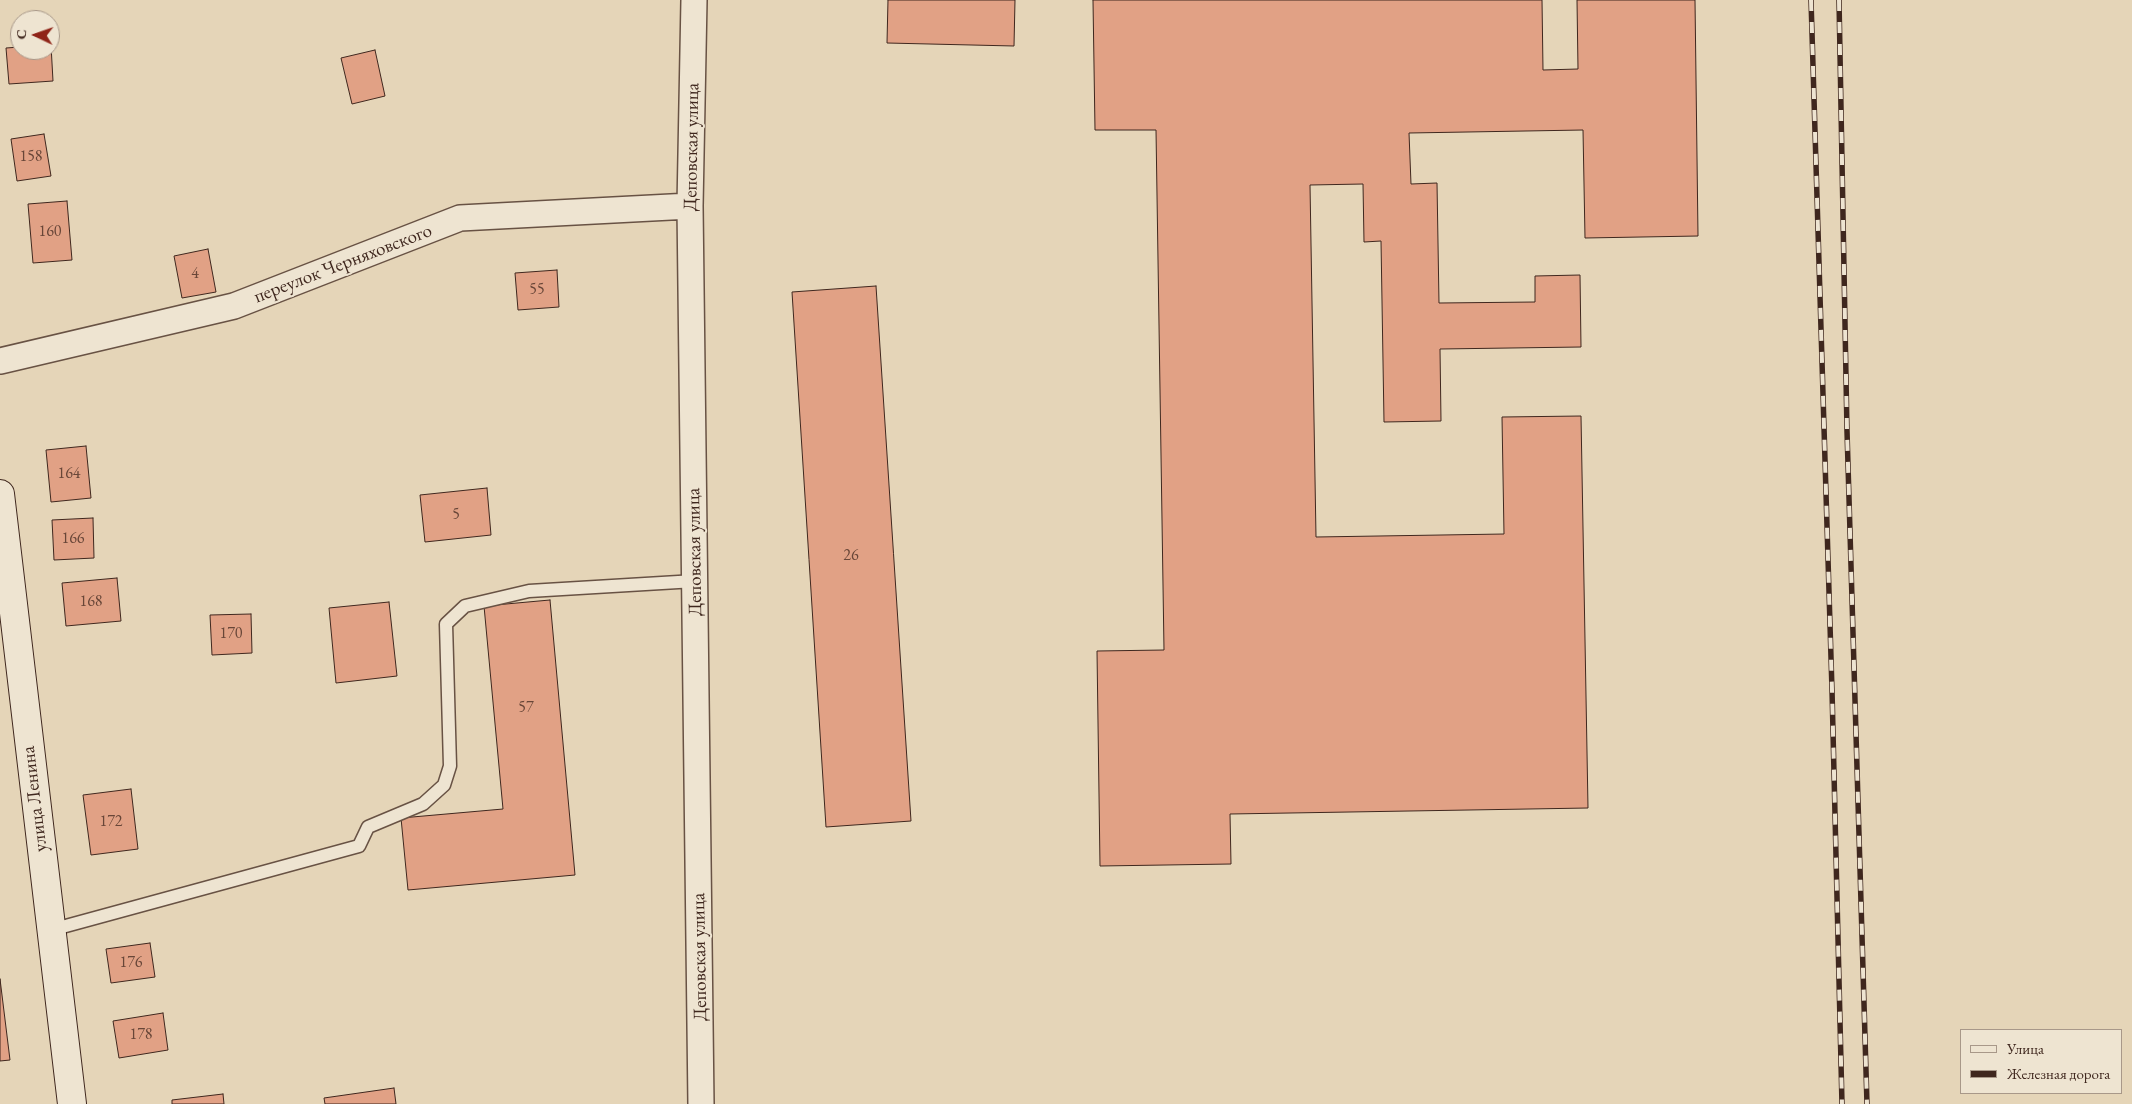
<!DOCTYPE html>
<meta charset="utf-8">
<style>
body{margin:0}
#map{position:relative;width:2132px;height:1104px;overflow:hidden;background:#e5d5b8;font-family:"EB Garamond",serif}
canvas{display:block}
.legend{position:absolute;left:1960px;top:1029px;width:162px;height:65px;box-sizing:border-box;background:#eee4d1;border:1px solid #a89889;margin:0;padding:6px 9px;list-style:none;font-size:15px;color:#3f271e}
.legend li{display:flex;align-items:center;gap:10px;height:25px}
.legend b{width:25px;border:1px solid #a89889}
.north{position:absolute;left:10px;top:10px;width:50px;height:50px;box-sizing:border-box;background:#eee4d1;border:1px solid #a89889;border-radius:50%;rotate:273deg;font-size:14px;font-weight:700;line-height:20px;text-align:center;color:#3f271e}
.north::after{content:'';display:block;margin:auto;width:18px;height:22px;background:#8f2418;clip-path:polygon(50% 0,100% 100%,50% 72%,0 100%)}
</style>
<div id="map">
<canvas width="2132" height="1104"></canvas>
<ul class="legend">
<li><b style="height:6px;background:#eee4d1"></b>Улица</li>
<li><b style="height:6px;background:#3f271e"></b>Железная дорога</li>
</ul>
<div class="north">С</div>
</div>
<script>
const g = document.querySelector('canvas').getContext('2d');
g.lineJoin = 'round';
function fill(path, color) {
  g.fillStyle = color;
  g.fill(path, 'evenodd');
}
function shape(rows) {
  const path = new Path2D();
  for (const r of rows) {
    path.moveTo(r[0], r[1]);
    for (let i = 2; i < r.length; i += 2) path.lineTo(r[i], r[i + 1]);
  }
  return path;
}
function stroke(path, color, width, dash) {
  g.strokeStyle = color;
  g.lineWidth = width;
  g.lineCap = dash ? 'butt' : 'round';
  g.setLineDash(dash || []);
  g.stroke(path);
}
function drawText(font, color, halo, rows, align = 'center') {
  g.font = font + ' "EB Garamond",serif';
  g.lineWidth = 4;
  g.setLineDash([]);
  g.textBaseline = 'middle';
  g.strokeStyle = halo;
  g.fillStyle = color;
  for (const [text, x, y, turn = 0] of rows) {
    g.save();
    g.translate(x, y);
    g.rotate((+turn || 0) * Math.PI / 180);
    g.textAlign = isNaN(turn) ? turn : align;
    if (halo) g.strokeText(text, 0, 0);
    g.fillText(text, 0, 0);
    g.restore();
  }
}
const building = shape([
 [888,0,1015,0,1014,46,887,43,888,0],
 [1093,0,1542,0,1543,70,1578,69,1577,0,1695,0,1698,236,1585,238,1583,130,1409,133,1411,184,1437,183,1439,303,1535,302,1535,276,1580,275,1581,347,1440,349,1441,421,1384,422,1381,241,1364,242,1363,184,1310,185,1316,537,1504,534,1502,417,1581,416,1588,808,1230,814,1231,864,1100,866,1097,651,1164,650,1156,130,1095,130,1093,0],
 [51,45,53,81,9,84,6,48,20,47,20,50,50,50,51,45],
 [375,50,385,96,352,104,341,58,375,50],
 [44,134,51,176,17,181,11,139,44,134],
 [67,201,72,260,33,263,28,204,67,201],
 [208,249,216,292,182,298,174,256,208,249],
 [557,270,559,307,518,310,515,273,557,270],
 [876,286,911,821,826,827,792,292,876,286],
 [86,446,91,498,51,502,46,450,86,446],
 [487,488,491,535,425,542,420,495,487,488],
 [93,518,94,558,54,560,52,520,93,518],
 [117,578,121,621,66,626,62,583,117,578],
 [550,600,575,875,408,890,401,818,503,809,484,606,550,600],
 [389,602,397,676,336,683,329,608,389,602],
 [251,614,252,653,212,655,210,615,251,614],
 [131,789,138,849,91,855,83,795,131,789],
 [150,943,155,977,111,983,106,949,150,943],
 [0,979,10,1060,0,1061,0,979],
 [163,1013,168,1050,119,1058,113,1021,163,1013],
 [394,1088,396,1104,325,1104,324,1098,394,1088],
 [223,1094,224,1104,172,1104,172,1100,223,1094]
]);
fill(building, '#e1a185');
stroke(building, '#3f271e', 1);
const service = shape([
 [51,930,359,846,368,827,423,804,444,785,450,766,446,624,465,606,529,591,695,581]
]);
const minor = shape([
 [694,0,690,206,701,1104],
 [0,361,234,306,460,218,690,206]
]);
const secondary = shape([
 [0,494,72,1104]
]);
stroke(service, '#685244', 15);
stroke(minor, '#685244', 28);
stroke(secondary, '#3f271e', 30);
stroke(service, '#eee4d1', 12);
stroke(minor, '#eee4d1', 25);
stroke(secondary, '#eee4d1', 28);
const rail = shape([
 [1811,0,1832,690,1842,1104],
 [1839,0,1847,431,1867,1104]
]);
stroke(rail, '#3f271e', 5.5);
stroke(rail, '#eee4d1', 4, [11]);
drawText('16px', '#684638', null, [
 ["158",31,157],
 ["160",50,232],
 ["4",195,274],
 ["55",537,290],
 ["164",69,474],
 ["5",456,515],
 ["166",73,539],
 ["26",851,556],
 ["168",91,602],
 ["170",231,634],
 ["57",526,708],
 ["172",111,822],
 ["176",131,963],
 ["178",141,1035]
]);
drawText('19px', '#3f271e', '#eee4d1', [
 ["Деповская улица",692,147,-89],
 ["переулок Черняховского",343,264,-21],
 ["Деповская улица",695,552,-91],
 ["улица Ленина",35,799,-97],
 ["Деповская улица",700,957,-91]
]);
</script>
